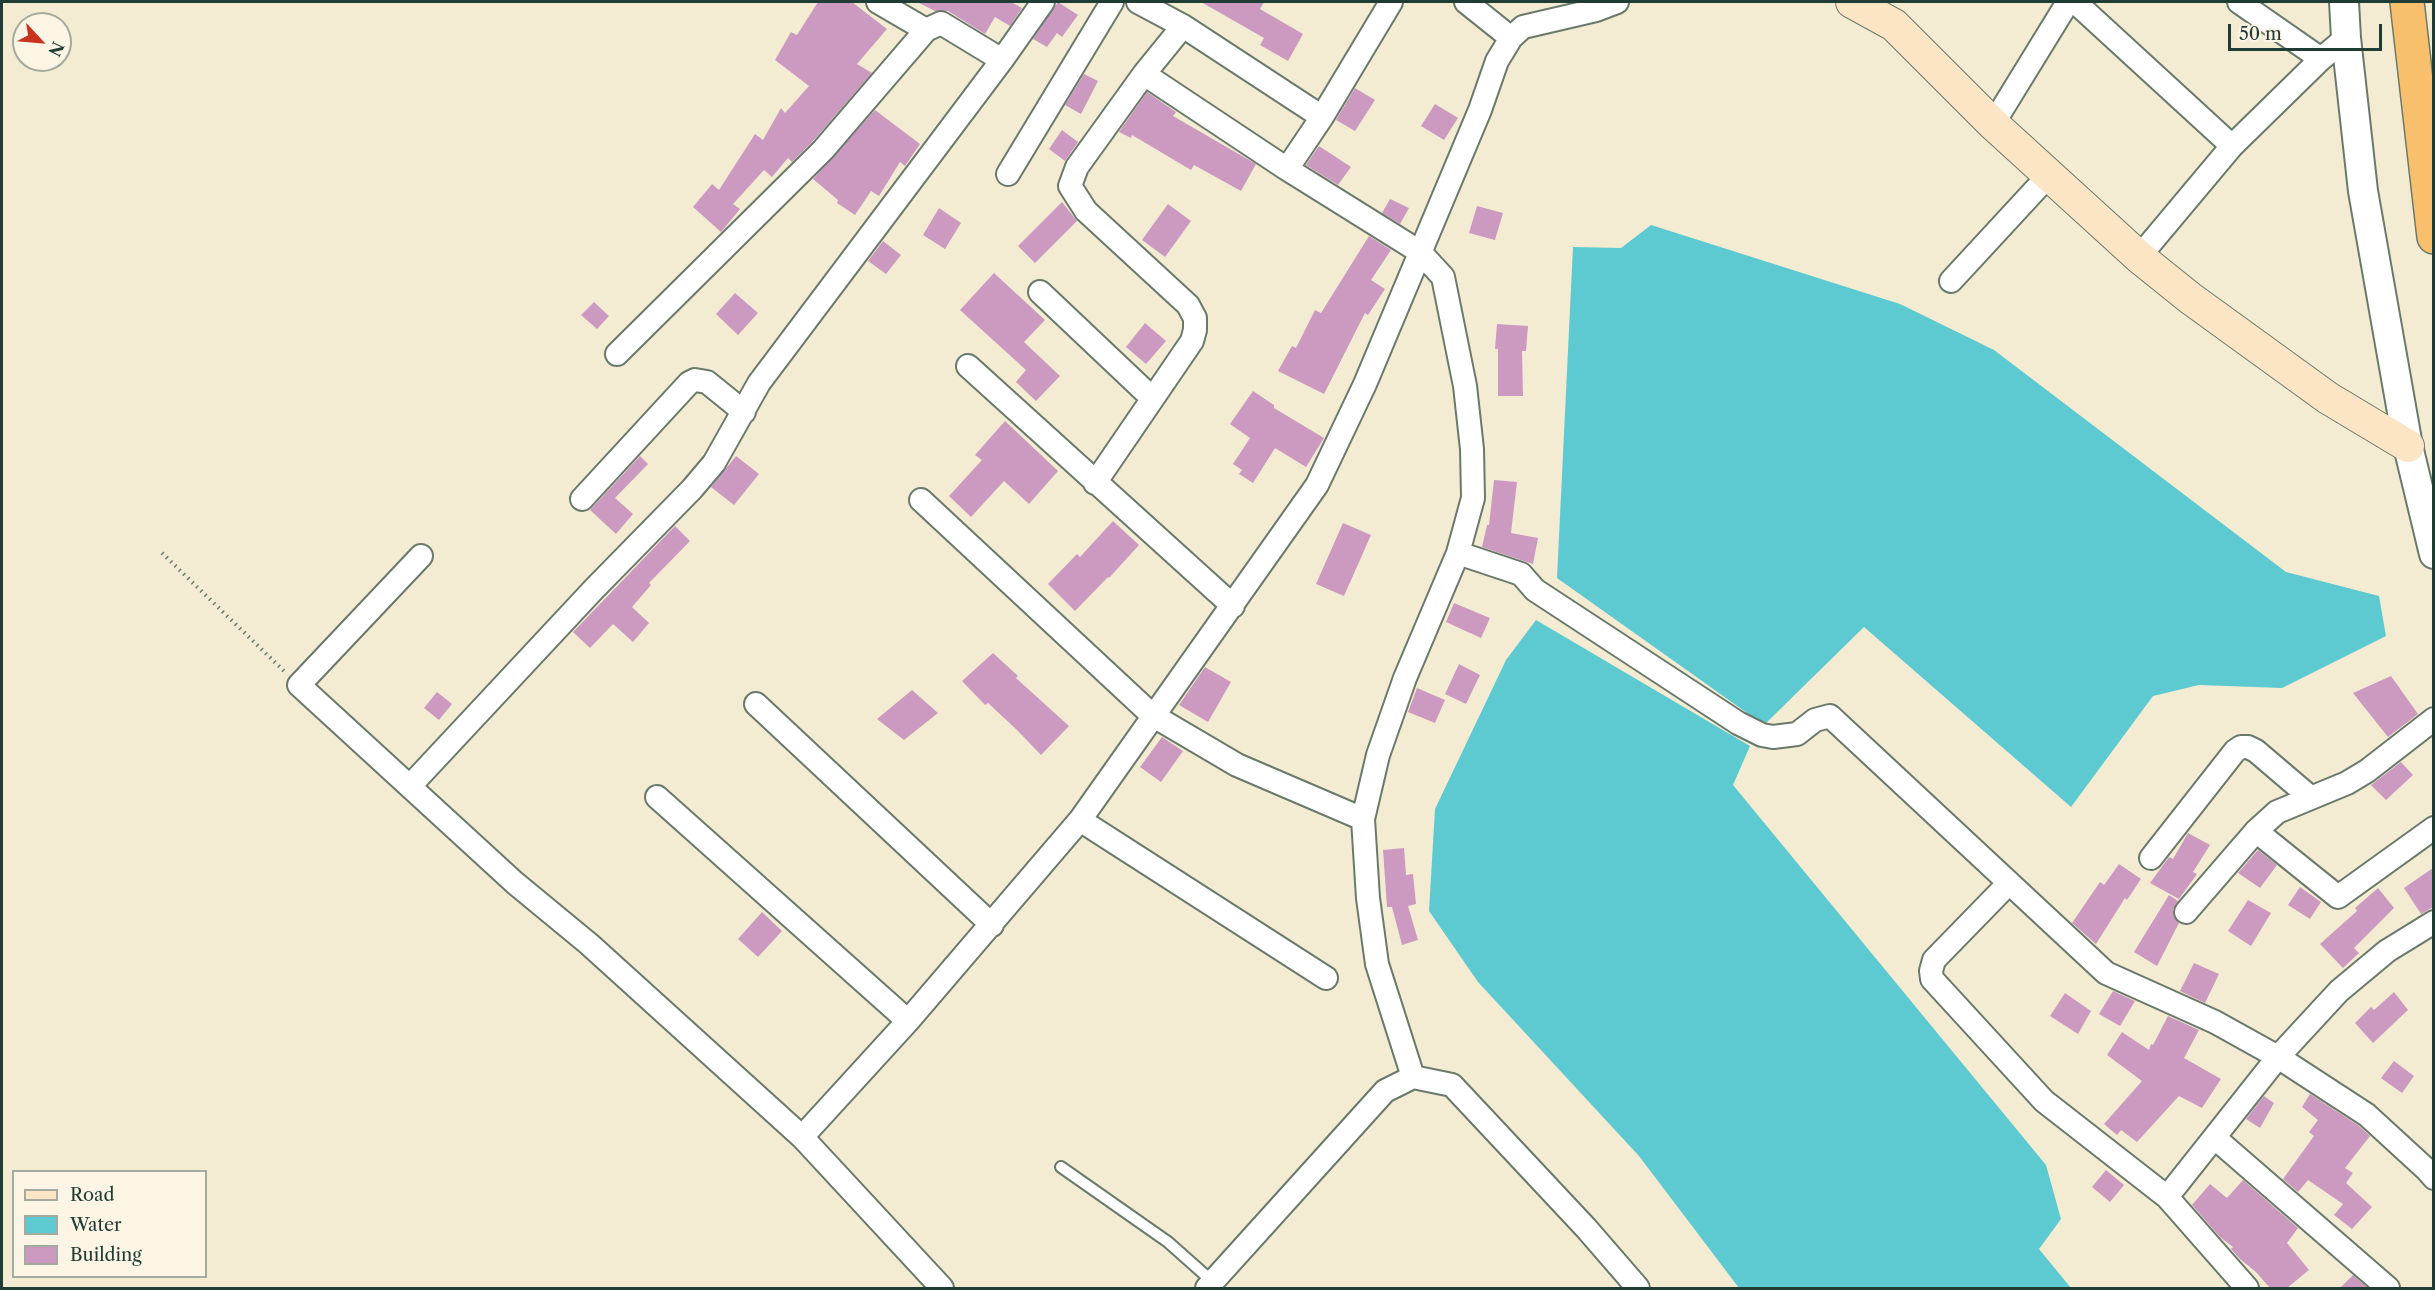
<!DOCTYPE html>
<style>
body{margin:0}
#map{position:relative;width:2435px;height:1290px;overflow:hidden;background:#f3ecd2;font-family:"Libre Caslon Text",serif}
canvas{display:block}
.frame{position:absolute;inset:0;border:3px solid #1f3d34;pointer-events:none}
.legend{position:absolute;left:12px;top:1170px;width:195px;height:108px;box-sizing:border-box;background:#fcf5e5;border:2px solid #a4ab9e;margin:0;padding:8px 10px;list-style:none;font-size:18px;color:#1f3d34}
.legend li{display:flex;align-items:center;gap:12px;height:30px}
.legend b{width:30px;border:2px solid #a4ab9e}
.north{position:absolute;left:12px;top:12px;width:60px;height:60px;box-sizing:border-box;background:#fcf5e5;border:2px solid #a4ab9e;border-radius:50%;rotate:116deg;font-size:16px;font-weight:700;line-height:24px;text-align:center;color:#1f3d34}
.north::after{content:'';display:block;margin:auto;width:21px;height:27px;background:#c8321e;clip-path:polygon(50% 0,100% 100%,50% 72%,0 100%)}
.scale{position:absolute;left:2228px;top:24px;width:154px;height:27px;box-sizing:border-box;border:3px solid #1f3d34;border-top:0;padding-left:8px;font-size:18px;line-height:21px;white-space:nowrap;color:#1f3d34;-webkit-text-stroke:4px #fcf5e5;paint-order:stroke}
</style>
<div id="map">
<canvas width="2435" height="1290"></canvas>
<div class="frame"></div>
<ul class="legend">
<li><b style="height:8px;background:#fce5c4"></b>Road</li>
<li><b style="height:16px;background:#5dcad1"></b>Water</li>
<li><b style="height:16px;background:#cc9ac1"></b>Building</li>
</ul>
<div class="north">N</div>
<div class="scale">50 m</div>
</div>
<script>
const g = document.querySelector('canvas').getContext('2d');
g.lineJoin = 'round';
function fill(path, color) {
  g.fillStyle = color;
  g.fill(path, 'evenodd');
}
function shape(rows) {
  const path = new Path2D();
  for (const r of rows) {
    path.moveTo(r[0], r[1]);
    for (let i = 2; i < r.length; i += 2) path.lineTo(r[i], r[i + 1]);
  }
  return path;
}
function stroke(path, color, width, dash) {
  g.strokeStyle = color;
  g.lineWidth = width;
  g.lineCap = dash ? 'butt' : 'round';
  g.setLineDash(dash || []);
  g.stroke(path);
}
fill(shape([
 [1651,225,1900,304,1994,350,2286,572,2379,596,2386,636,2282,688,2199,685,2153,696,2071,807,1864,627,1764,725,1557,578,1573,247,1621,248],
 [1536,620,1750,746,1733,785,2046,1165,2061,1219,2039,1249,2071,1288,1739,1288,1639,1156,1478,982,1429,911,1435,809,1506,660]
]), '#5dcad1');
fill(shape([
 [818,2,852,2,887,29,857,64,872,73,813,141,792,162,788,158,772,177,764,170,733,204,740,209,721,232,693,207,712,184,719,190,755,134,763,140,781,108,785,113,809,86,775,60,791,32,797,35],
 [917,2,1011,2,1022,8,1010,26,995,17,985,34,948,11,935,11],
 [1058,2,1078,15,1062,37,1057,33,1047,47,1033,39],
 [1201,2,1264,2,1260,9,1303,34,1288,61,1260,45,1264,38],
 [1084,74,1098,81,1081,114,1065,105],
 [1355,88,1375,100,1355,131,1336,120],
 [1147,92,1176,112,1173,116,1256,164,1241,191,1194,165,1191,170,1132,135,1131,138,1119,132],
 [1435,104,1458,118,1444,140,1421,126],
 [875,110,920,144,905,166,900,162,879,196,871,191,855,215,837,203,838,200,813,179],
 [1062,130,1078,142,1065,161,1049,149],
 [1319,146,1351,167,1338,185,1306,165],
 [1390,199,1409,208,1400,224,1382,213],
 [1062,202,1077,221,1035,263,1018,246],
 [1168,204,1191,221,1165,257,1142,240],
 [1477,206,1503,213,1495,240,1469,233],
 [939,208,961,223,945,249,923,235],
 [1369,236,1391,250,1371,280,1385,289,1368,315,1365,313,1324,394,1278,371,1292,346,1296,348,1315,310,1321,313],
 [883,241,901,255,886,274,868,261],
 [994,273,1045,320,1024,342,1060,376,1036,401,1016,382,1026,370,960,310],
 [735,293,758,313,738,335,716,314],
 [594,302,609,316,597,329,581,315],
 [1145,323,1166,341,1146,364,1126,347],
 [1497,324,1528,326,1526,351,1522,351,1523,396,1498,396,1498,349,1495,349],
 [1253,391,1274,405,1274,408,1324,438,1306,467,1275,448,1253,483,1239,474,1242,470,1233,464,1250,438,1230,424],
 [1005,421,1058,471,1029,504,1004,481,971,517,949,496,982,460,975,455],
 [640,456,648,464,615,498,633,514,616,534,590,510],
 [736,456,759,474,734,505,711,487],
 [1494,480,1517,482,1511,533,1538,538,1533,564,1482,547,1487,525,1489,525],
 [1113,521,1139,545,1109,578,1108,577,1075,611,1048,584,1077,554,1080,557],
 [1343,523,1371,535,1344,596,1316,584],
 [675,526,690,541,649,583,651,585,632,607,649,623,633,642,613,624,590,648,573,632],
 [1454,603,1490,618,1481,638,1446,622],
 [993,653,1018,676,1016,678,1069,726,1041,755,1017,730,988,703,985,705,962,681],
 [1459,664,1480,675,1466,704,1445,694],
 [1205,667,1231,682,1208,722,1179,705],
 [2391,676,2418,714,2388,737,2353,693],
 [1417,688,1445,700,1435,723,1408,712],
 [912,690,938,713,904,740,877,719],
 [437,692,452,704,439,720,424,708],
 [1162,737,1183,751,1161,782,1140,767],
 [2401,762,2413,775,2386,800,2371,785],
 [2188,833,2210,845,2193,872,2197,874,2179,899,2150,883,2169,857,2173,859],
 [1404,848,1406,875,1413,874,1416,904,1408,906,1418,940,1402,945,1392,907,1387,907,1383,850],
 [2258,850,2277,865,2260,888,2238,873],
 [2119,864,2141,879,2127,900,2125,898,2096,944,2072,923,2100,882,2104,885],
 [2433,868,2433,907,2421,914,2404,888],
 [2300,887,2321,902,2310,919,2288,905],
 [2378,888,2394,908,2354,948,2359,953,2343,968,2320,944,2357,911,2355,908],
 [2169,895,2178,901,2173,910,2174,917,2179,923,2157,966,2134,952],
 [2248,900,2271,913,2251,946,2228,931],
 [762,912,782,931,758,957,738,939],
 [2194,963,2219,974,2205,1003,2180,991],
 [2113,991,2135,1001,2120,1026,2099,1014],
 [2394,992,2408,1010,2373,1043,2355,1023,2371,1007,2374,1010],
 [2065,993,2091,1011,2078,1034,2050,1016],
 [2168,1016,2199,1030,2184,1058,2221,1079,2202,1108,2179,1096,2137,1142,2121,1130,2117,1135,2104,1124,2142,1081,2107,1055,2122,1032,2149,1050,2151,1044,2153,1045],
 [2394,1061,2414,1076,2402,1093,2381,1078],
 [2310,1094,2359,1126,2370,1136,2345,1168,2353,1173,2346,1183,2372,1207,2352,1229,2334,1215,2343,1204,2308,1180,2298,1192,2283,1179,2314,1136,2309,1132,2318,1120,2302,1107],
 [2264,1096,2274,1103,2260,1128,2246,1119],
 [2106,1170,2124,1185,2110,1202,2092,1187],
 [2243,1180,2298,1228,2287,1243,2309,1270,2287,1288,2270,1288,2256,1272,2240,1259,2231,1249,2233,1247,2220,1237,2192,1205,2210,1184,2227,1198],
 [2353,1275,2368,1288,2340,1288]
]), '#cc9ac1');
const service = shape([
 [1061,1167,1168,1242,1213,1282]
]);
const minor = shape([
 [878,2,926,30],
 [1138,2,1183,26,1322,117],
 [1466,2,1511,38],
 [2075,2,2232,146],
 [2239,2,2321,59],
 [1183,26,1144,74,1287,169,1420,252,1443,277,1465,386,1472,449,1473,498,1458,553,1405,678,1378,755,1363,819,1368,898,1377,964,1413,1077],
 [1993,124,2068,2],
 [1287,169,1322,117,1391,2],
 [1008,174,1112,2],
 [2139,257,2232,146,2321,59,2346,38],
 [1951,281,2049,175],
 [1040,292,1152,398],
 [617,354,823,150,926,30,941,23,1002,60],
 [968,366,1233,606],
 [1095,483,1192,341,1195,330,1195,318,1188,305,1086,211,1070,186,1077,167,1144,74],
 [582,499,689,383,695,380,707,382,744,412],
 [921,500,1152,715,1237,765,1363,819],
 [1458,553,1521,574,1535,590,1738,723,1762,735,1773,737,1797,734,1815,720,1830,716,2106,973,2215,1022,2278,1057,2367,1115,2427,1170,2434,1178],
 [421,556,299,685,515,883,589,944,802,1137,942,1288],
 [756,704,992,925],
 [410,786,594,589,692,489,714,463,759,383,1002,60,1043,2],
 [657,797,908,1021],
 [1080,820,1326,978],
 [2256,831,2338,897,2434,828],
 [2151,858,2235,751,2241,747,2248,747,2256,751,2310,797],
 [2009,883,1934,960,1931,971,1932,979,2044,1101,2167,1197,2247,1288],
 [2186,912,2256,831,2277,812,2347,783,2367,771,2434,719],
 [802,1137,908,1021,1080,820,1317,485,1365,384,1480,110,1497,61,1511,38,1523,27,1596,10,1617,2],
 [2215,1138,2388,1288],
 [2167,1197,2278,1057,2339,991,2387,951,2434,922],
 [1207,1288,1385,1091,1413,1077,1452,1085,1586,1228,1638,1288]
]);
const tertiary = shape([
 [2344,2,2346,38,2363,191,2408,446,2434,554]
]);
const secondary = shape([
 [1852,2,1894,25,1993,124,2139,257,2190,298,2328,398,2408,446]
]);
const trunk = shape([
 [2407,2,2434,237]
]);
stroke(service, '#697a6b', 14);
stroke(minor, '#697a6b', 26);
stroke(tertiary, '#697a6b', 32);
stroke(secondary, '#697a6b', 34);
stroke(trunk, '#697a6b', 36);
stroke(shape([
 [162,553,285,672]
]), '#697a6b', 4, [1.5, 4.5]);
stroke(service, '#fff', 10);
stroke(minor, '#fff', 22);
stroke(tertiary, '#fff', 28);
stroke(secondary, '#fce5c4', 32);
stroke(trunk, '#f8bf6c', 33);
</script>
